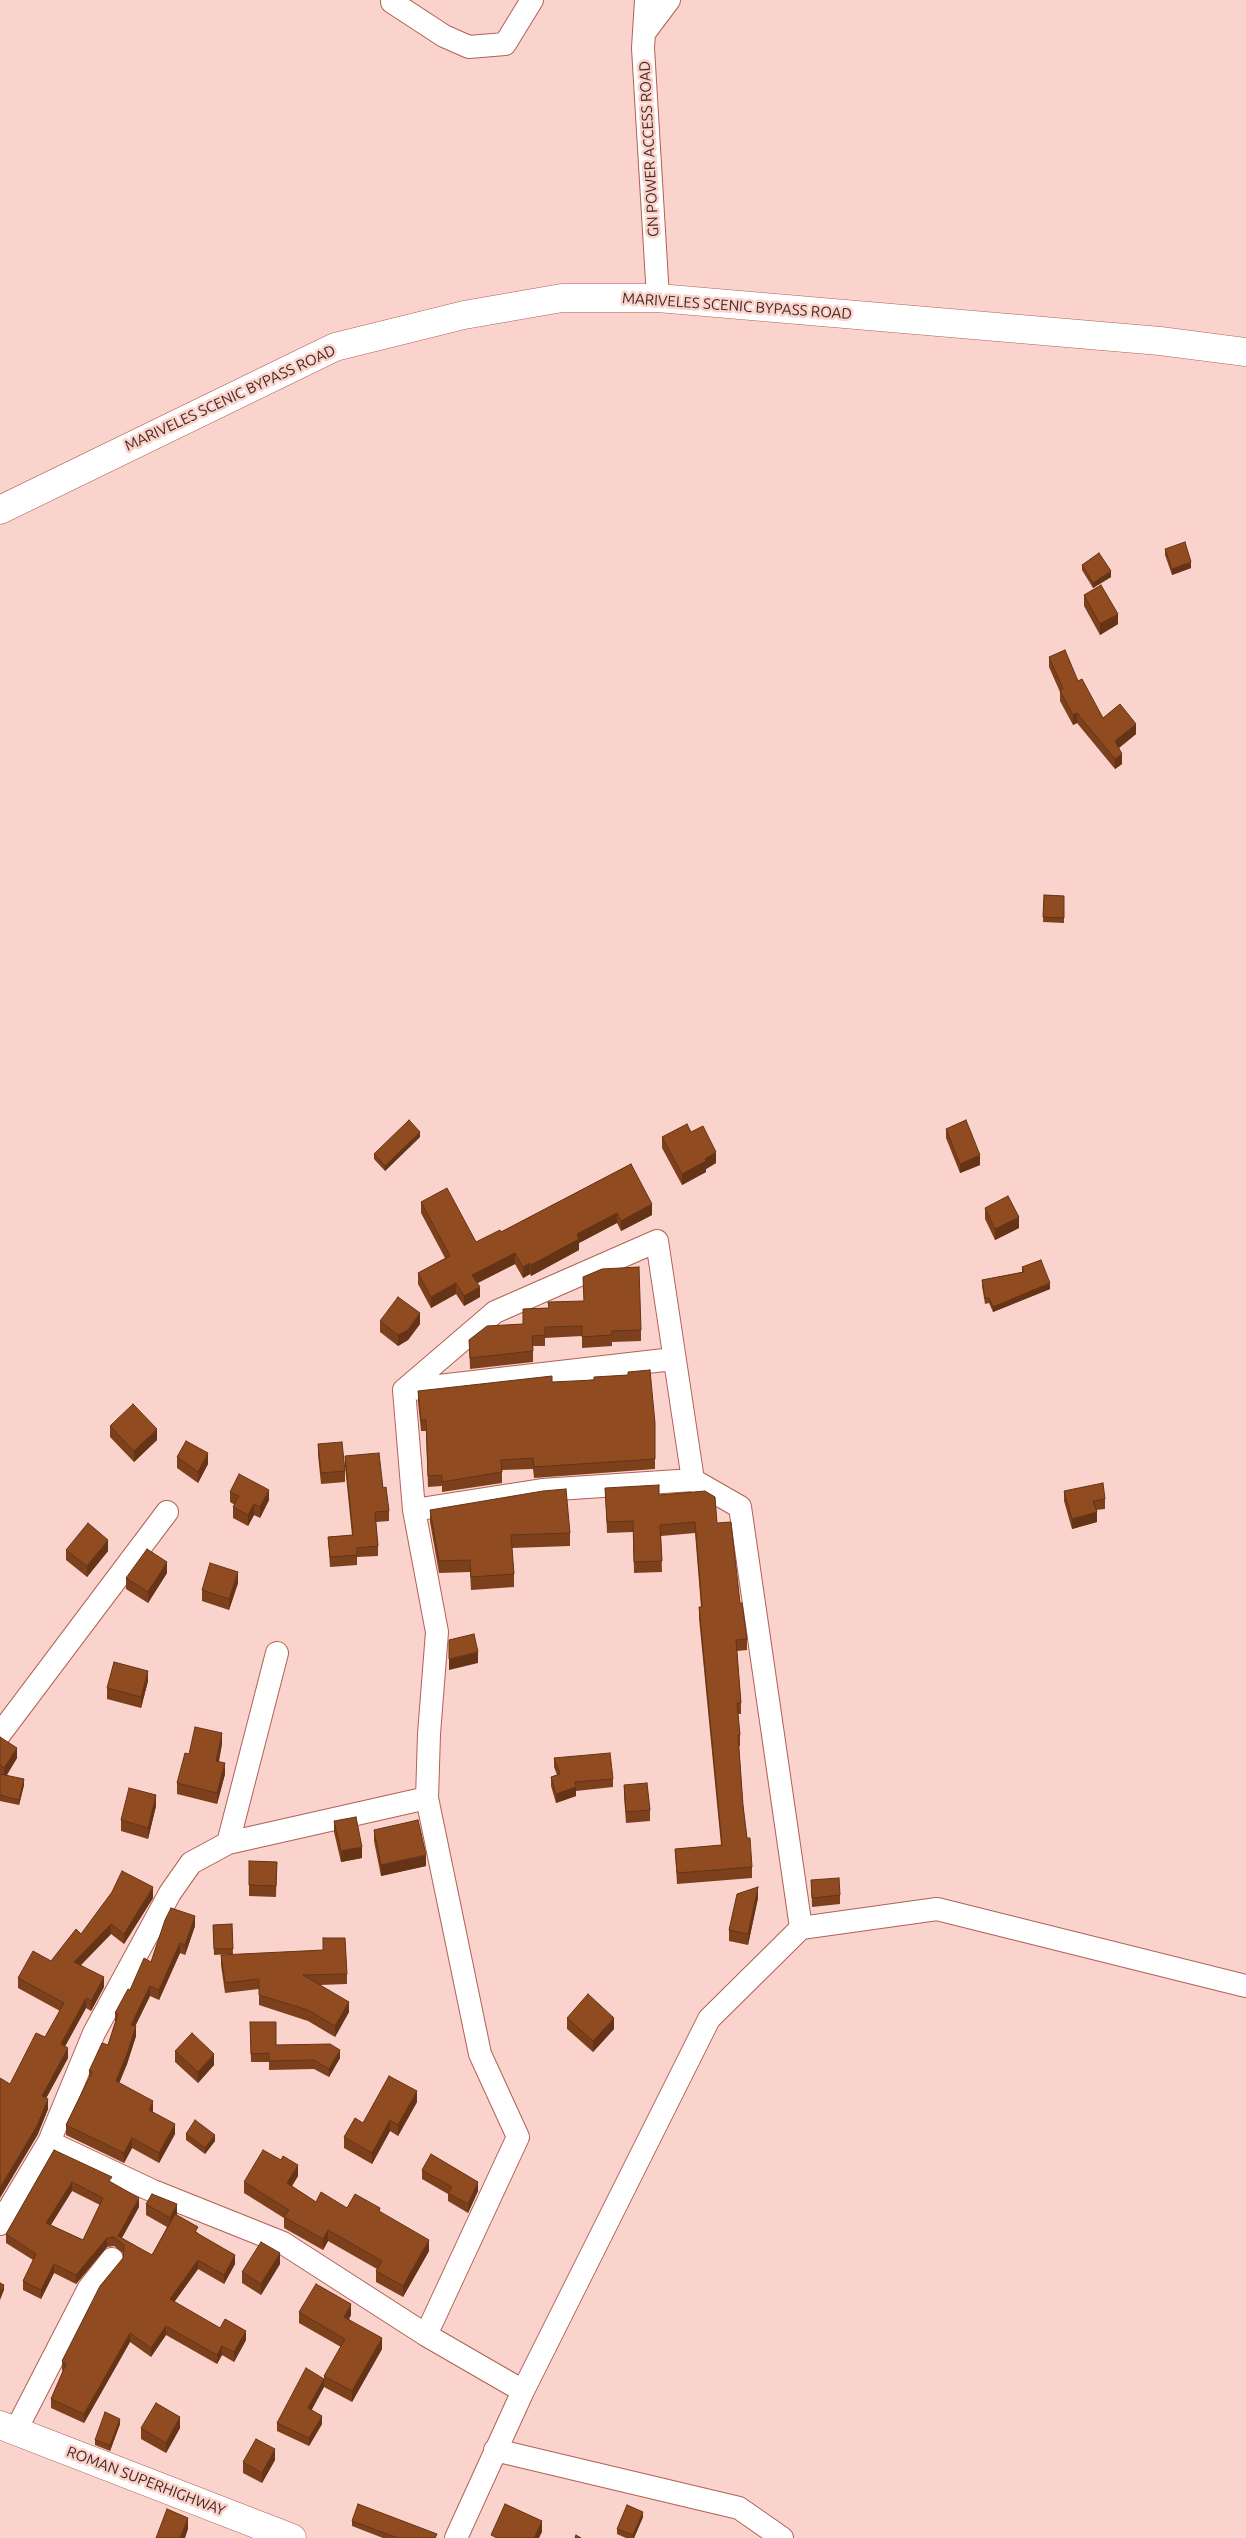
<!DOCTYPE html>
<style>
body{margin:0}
canvas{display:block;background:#f9d3cc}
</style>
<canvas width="1246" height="2538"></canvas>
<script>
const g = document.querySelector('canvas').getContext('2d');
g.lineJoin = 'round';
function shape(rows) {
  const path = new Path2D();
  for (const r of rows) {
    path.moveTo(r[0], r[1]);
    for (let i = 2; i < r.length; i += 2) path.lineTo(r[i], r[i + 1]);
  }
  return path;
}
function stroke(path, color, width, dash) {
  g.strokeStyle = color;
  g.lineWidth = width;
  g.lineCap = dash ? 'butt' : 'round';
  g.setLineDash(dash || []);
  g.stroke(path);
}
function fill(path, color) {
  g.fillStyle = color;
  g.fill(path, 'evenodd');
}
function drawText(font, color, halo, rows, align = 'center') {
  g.font = font + ' Ubuntu,sans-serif';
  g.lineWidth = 5;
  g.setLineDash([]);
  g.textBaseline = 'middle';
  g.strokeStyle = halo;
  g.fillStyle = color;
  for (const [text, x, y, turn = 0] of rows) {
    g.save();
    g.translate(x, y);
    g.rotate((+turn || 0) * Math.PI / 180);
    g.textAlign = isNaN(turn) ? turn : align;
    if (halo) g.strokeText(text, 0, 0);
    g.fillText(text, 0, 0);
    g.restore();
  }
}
const minor = shape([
 [646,0,643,48,658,298],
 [392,2,444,36,469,47,505,44,532,0],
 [645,32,669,0],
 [404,1390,673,1359],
 [414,1510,542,1490,693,1480,740,1507,801,1928],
 [0,1734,167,1512],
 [228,1843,427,1798],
 [49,2142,153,2191,283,2243,426,2335,523,2391],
 [0,2224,49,2142,94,2033,170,1893,191,1863,228,1843,277,1653],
 [426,2335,518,2137,480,2054,427,1798,429,1734,437,1632,414,1510,404,1390,495,1312,657,1241,693,1480],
 [16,2430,89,2288,112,2259],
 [495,2450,739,2508,782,2538],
 [456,2538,523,2391,709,2019,801,1928,937,1909,1246,1986]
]);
const major = shape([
 [0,510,335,347,464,315,562,298,658,298,1160,341,1246,352],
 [0,2425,292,2538]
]);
stroke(minor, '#b26154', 24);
stroke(major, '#b26154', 29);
stroke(minor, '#fff', 22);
stroke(major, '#fff', 28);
fill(shape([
 [1165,549,1191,568,1172,575,1165,555],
 [1082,565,1111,577,1093,588,1082,570],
 [1084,595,1118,624,1100,635,1084,606],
 [1049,657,1078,681,1103,718,1136,734,1119,748,1122,764,1115,769,1077,723,1073,725,1060,701,1060,692,1049,667],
 [1044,895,1064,896,1064,923,1043,922],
 [946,1129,980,1165,960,1173,946,1138],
 [691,1132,716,1163,706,1169,706,1172,682,1185,662,1148,662,1137],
 [420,1137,385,1171,374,1159,374,1154],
 [631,1164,652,1215,621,1231,617,1223,579,1243,579,1250,531,1276,530,1274,523,1278,515,1264,477,1283,480,1297,464,1306,456,1294,431,1308,418,1284,418,1273,445,1258,421,1213,421,1202,476,1242,501,1232],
 [985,1208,1019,1228,995,1240,985,1219],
 [1022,1267,1050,1289,993,1312,989,1303,985,1304,982,1286,982,1280,1022,1272],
 [583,1277,641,1330,641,1341,612,1342,612,1346,582,1348,582,1336,545,1338,545,1346,533,1346,533,1362,470,1369,469,1340,523,1324,523,1309,548,1308,584,1301],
 [380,1321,420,1324,408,1340,398,1346,380,1332],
 [552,1382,655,1423,655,1469,534,1478,533,1469,502,1470,502,1483,442,1492,442,1486,428,1487,426,1431,421,1431,418,1402,418,1391],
 [110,1426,157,1440,134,1462,110,1437],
 [318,1444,345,1471,345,1482,321,1484,318,1455],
 [345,1456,383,1488,389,1511,389,1521,376,1522,378,1546,378,1556,357,1557,357,1565,330,1567,328,1537,352,1535,345,1466],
 [177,1457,208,1464,198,1483,177,1468],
 [605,1488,659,1495,717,1523,740,1603,747,1639,747,1650,737,1651,741,1703,741,1714,738,1714,740,1735,740,1746,739,1746,743,1805,747,1838,752,1867,752,1878,677,1884,675,1849,721,1845,699,1618,699,1607,701,1607,695,1533,661,1536,662,1572,634,1573,633,1532,607,1533],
 [1064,1491,1105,1499,1105,1509,1096,1510,1097,1522,1072,1529,1064,1501],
 [230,1492,269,1500,260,1518,254,1515,248,1526,233,1518,233,1507,235,1505,230,1502],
 [430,1510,570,1533,570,1546,512,1548,514,1574,514,1587,471,1590,470,1572,439,1573,430,1522],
 [66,1550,108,1551,87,1577,66,1560],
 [167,1573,148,1603,126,1589,126,1578],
 [238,1583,229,1610,202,1601,202,1590],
 [148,1681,141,1708,107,1699,107,1688],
 [0,1737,17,1758,7,1775,24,1785,19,1805,0,1801],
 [222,1744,219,1762,225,1774,217,1804,177,1794,177,1783,189,1754],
 [554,1758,613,1779,613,1787,576,1791,576,1796,556,1803,551,1786,551,1777,557,1775,554,1767],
 [624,1785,650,1810,650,1821,626,1823,624,1796],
 [156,1806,148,1839,121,1831,121,1820],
 [334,1821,362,1858,341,1862,334,1832],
 [374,1830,426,1866,381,1876,374,1841],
 [249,1861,277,1862,276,1897,249,1896],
 [811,1880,840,1895,840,1904,812,1907],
 [153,1898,124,1944,111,1934,81,1965,104,1987,91,2011,86,2008,65,2046,68,2058,46,2098,48,2109,37,2136,10,2084,45,2037,60,2011,18,1988,18,1978,51,1961,81,1934],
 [758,1898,748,1945,729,1941,729,1930],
 [232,1924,233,1954,214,1955,213,1925],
 [195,1926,185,1955,180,1953,159,2000,150,1996,135,2026,136,2036,127,2064,119,2083,153,2111,153,2112,175,2134,159,2163,132,2148,124,2163,66,2135,66,2125,89,2077,89,2071,108,2045,115,2023,115,2013,130,1990,151,1962],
 [221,1955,347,1974,347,1984,320,1985,349,2012,335,2037,308,2021,259,2005,259,1989,225,1993,221,1965],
 [567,2018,614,2029,593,2052,567,2029],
 [250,2022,276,2045,340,2058,329,2077,314,2069,269,2070,269,2062,251,2062],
 [175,2051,214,2065,198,2083,175,2062],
 [417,2102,398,2136,390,2131,372,2164,344,2148,344,2137,363,2123],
 [186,2134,215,2141,205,2154,186,2140],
 [54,2150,112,2183,139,2207,122,2238,152,2255,167,2227,146,2215,146,2204,177,2215,198,2233,235,2264,224,2284,198,2269,174,2302,220,2328,246,2340,234,2362,222,2355,217,2364,166,2335,151,2357,130,2342,84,2423,51,2408,51,2399,63,2371,62,2370,62,2361,123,2258,123,2253,114,2246,107,2247,76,2284,54,2273,41,2299,23,2290,23,2281,33,2260,6,2243,6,2234],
 [72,2191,100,2205,83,2240,51,2225],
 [281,2160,298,2176,292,2186,316,2202,347,2208,380,2212,429,2251,403,2297,376,2282,376,2271,377,2269,328,2241,323,2250,284,2228,284,2218,244,2193,244,2182],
 [422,2170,478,2191,468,2213,448,2201,448,2194,422,2179],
 [280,2264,261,2295,242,2283,242,2272],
 [299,2312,351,2315,349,2319,382,2349,352,2402,324,2387,311,2410,322,2424,309,2446,277,2431,277,2423,324,2379,324,2376,341,2347,299,2323],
 [120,2424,110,2451,95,2445,95,2440],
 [141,2428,180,2428,166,2453,141,2439],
 [275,2460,262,2483,243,2473,243,2462],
 [643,2517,634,2538,626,2538,617,2534,617,2529],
 [352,2521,437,2538,383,2538,352,2526]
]), '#7c401c');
fill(shape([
 [1191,562,1191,568,1172,575,1172,569],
 [1111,571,1111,577,1093,588,1093,583],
 [1118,614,1118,624,1100,635,1100,624],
 [1077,713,1077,723,1073,725,1073,715],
 [1136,724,1136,734,1115,751,1115,741],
 [1122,754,1122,764,1115,769,1115,759],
 [420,1132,420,1137,385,1171,385,1166],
 [716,1152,716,1163,706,1169,706,1172,682,1185,682,1174,705,1159],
 [980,1155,980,1165,960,1173,960,1164],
 [652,1204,652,1215,621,1231,621,1221],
 [617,1213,617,1223,579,1243,579,1250,531,1276,531,1265,577,1234],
 [1019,1217,1019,1228,995,1240,995,1229],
 [515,1253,515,1264,472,1286,472,1275],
 [530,1263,530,1274,523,1278,523,1267],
 [456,1283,456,1294,431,1308,431,1297],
 [1050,1283,1050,1289,993,1312,993,1307],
 [480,1287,480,1297,464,1306,464,1296],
 [420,1313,420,1324,408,1340,398,1346,398,1335],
 [157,1429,157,1440,134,1462,134,1451],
 [208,1453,208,1464,198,1483,198,1472],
 [269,1490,269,1500,260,1518,260,1507],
 [254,1504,254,1515,248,1526,248,1515],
 [1097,1512,1097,1522,1072,1529,1072,1519],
 [108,1540,108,1551,87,1577,87,1566],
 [167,1562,167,1573,148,1603,148,1592],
 [238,1572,238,1583,229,1610,229,1599],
 [478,1652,478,1663,449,1670,449,1659],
 [148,1671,148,1681,141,1708,141,1697],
 [222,1733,222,1744,216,1772,216,1761],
 [17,1748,17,1758,4,1779,4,1768],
 [225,1763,225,1774,217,1804,217,1793],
 [24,1779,24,1785,19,1805,19,1800],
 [576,1787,576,1796,556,1803,556,1794],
 [156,1795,156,1806,148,1839,148,1828],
 [362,1847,362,1858,341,1862,341,1851],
 [426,1855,426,1866,381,1876,381,1865],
 [153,1887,153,1898,124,1944,124,1934],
 [758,1887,758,1898,748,1945,748,1934],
 [195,1916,195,1926,185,1955,185,1945],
 [111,1924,111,1934,74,1972,74,1962],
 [180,1943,180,1953,159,2000,159,1990],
 [104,1977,104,1987,91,2011,91,2001],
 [150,1986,150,1996,131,2035,131,2025],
 [86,1998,86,2008,61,2054,61,2044],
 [349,2002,349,2012,335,2037,335,2026],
 [614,2018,614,2029,593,2052,593,2041],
 [136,2026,136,2036,127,2064,116,2091,116,2081],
 [68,2048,68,2058,42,2106,42,2096],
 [340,2050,340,2058,329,2077,329,2069],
 [214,2054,214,2065,198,2083,198,2072],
 [417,2091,417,2102,398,2136,398,2125],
 [48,2099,48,2109,37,2136,0,2198,0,2188],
 [153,2101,153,2111,149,2120,149,2110],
 [390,2120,390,2131,372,2164,372,2153],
 [175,2124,175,2134,159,2163,159,2153],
 [215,2135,215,2141,205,2154,205,2148],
 [132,2138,132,2148,124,2163,124,2153],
 [298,2165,298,2176,287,2194,287,2183],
 [72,2182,72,2191,46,2232,46,2223],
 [478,2182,478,2191,468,2213,468,2204],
 [139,2198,139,2207,120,2241,118,2236],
 [177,2204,177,2215,170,2228,170,2218],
 [328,2230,328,2241,323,2250,323,2239],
 [107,2238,107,2247,76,2284,76,2275],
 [429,2240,429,2251,403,2297,403,2286],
 [280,2253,280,2264,261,2295,261,2284],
 [235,2255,235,2264,224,2284,224,2275],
 [198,2260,198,2269,170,2308,170,2299],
 [54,2264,54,2273,41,2299,41,2290],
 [4,2285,4,2290,0,2300,0,2294],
 [351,2304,351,2315,344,2328,344,2317],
 [166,2326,166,2335,151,2357,151,2348],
 [246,2331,246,2340,234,2362,234,2352],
 [130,2333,130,2342,84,2423,84,2414],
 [382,2338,382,2349,352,2402,352,2391],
 [222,2346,222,2355,217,2364,217,2355],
 [324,2379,324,2387,308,2417,308,2408],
 [322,2416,322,2424,309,2446,309,2438],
 [180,2417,180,2428,166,2453,166,2443],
 [120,2419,120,2424,110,2451,110,2445],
 [275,2449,275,2460,262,2483,262,2473],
 [643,2512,643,2517,634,2538,633,2538,633,2535],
 [188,2518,188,2529,185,2538,180,2538],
 [542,2521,542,2532,539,2538,534,2538]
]), '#653416');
const building = shape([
 [1185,542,1191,562,1172,569,1165,549,1185,542],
 [1099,553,1111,571,1093,583,1082,565,1099,553],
 [1101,585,1118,614,1100,624,1084,595,1101,585],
 [1065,650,1078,681,1082,679,1103,718,1120,704,1136,724,1115,741,1122,754,1115,759,1077,713,1073,715,1060,691,1063,689,1049,657,1065,650],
 [1044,895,1064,896,1064,918,1043,917,1044,895],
 [409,1120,420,1132,385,1166,374,1154,409,1120],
 [966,1120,980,1155,960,1164,946,1129,966,1120],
 [687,1124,691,1132,703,1126,716,1152,705,1159,706,1161,682,1174,662,1137,687,1124],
 [631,1164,652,1204,621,1221,617,1213,577,1234,579,1239,531,1265,530,1263,523,1267,515,1253,472,1275,480,1287,464,1296,456,1283,431,1297,418,1273,450,1256,421,1202,447,1188,476,1242,500,1230,501,1232,631,1164],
 [1008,1196,1019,1217,995,1229,985,1208,1008,1196],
 [1041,1260,1050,1283,993,1307,989,1298,985,1298,982,1280,1024,1272,1022,1267,1041,1260],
 [639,1267,641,1330,612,1331,612,1335,582,1337,582,1326,545,1327,545,1335,532,1336,533,1351,470,1358,469,1340,487,1326,523,1324,523,1309,549,1308,548,1302,584,1301,583,1277,602,1269,639,1267],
 [398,1297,420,1313,408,1330,398,1335,380,1321,398,1297],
 [650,1370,655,1423,655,1459,534,1467,533,1458,501,1460,502,1472,442,1482,442,1475,428,1476,426,1420,421,1420,418,1391,552,1376,552,1382,594,1380,594,1377,628,1375,628,1372,650,1370],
 [133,1404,157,1429,134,1451,110,1426,133,1404],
 [186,1441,208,1453,198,1472,177,1457,186,1441],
 [342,1442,345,1471,321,1473,318,1444,342,1442],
 [379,1453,383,1488,386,1487,389,1511,375,1512,378,1546,357,1548,357,1555,330,1557,328,1537,353,1535,345,1456,379,1453],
 [239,1474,269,1490,260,1507,254,1504,248,1515,233,1507,239,1496,230,1492,239,1474],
 [1103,1483,1105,1499,1093,1501,1097,1512,1072,1519,1064,1491,1103,1483],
 [659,1485,659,1495,705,1491,715,1497,717,1523,731,1522,740,1603,742,1603,747,1639,736,1640,741,1703,737,1703,740,1735,738,1735,743,1805,747,1838,750,1838,752,1867,677,1873,675,1849,722,1845,699,1607,702,1607,695,1522,660,1525,662,1561,634,1562,633,1521,607,1522,605,1488,659,1485],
 [566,1489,570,1533,511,1535,514,1574,471,1577,470,1560,439,1561,430,1510,543,1491,566,1489],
 [88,1523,108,1540,87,1566,66,1550,88,1523],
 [147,1549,167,1562,148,1592,126,1578,147,1549],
 [210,1563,238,1572,229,1599,202,1590,210,1563],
 [474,1634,478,1652,449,1659,449,1640,474,1634],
 [114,1662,148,1671,141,1697,107,1688,114,1662],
 [195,1727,222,1733,216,1761,225,1763,217,1793,177,1783,185,1753,189,1754,195,1727],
 [0,1737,17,1748,4,1768,0,1765,0,1737],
 [610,1753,613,1779,575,1782,576,1787,556,1794,551,1777,560,1774,554,1758,610,1753],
 [0,1774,24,1779,19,1800,0,1795,0,1774],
 [647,1783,650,1810,626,1812,624,1785,647,1783],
 [129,1788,156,1795,148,1828,121,1820,129,1788],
 [356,1817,362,1847,341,1851,334,1821,356,1817],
 [418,1820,426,1855,381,1865,374,1830,418,1820],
 [249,1861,277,1862,276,1886,249,1885,249,1861],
 [122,1871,153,1887,124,1934,111,1924,74,1962,104,1977,91,2001,86,1998,61,2044,68,2048,42,2096,48,2099,37,2126,0,2188,0,2078,10,2084,36,2033,45,2037,64,2003,18,1978,33,1951,51,1961,76,1929,81,1934,112,1892,122,1871],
 [839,1878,840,1895,812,1898,811,1880,839,1878],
 [758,1887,748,1934,729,1930,737,1894,758,1887],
 [171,1908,195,1916,185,1945,180,1943,159,1990,150,1986,131,2025,136,2026,127,2054,116,2081,153,2101,149,2110,175,2124,159,2153,132,2138,124,2153,66,2125,92,2072,89,2071,102,2043,108,2045,118,2014,115,2013,128,1989,130,1990,144,1958,151,1962,165,1920,171,1908],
 [232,1924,233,1949,214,1949,213,1925,232,1924],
 [323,1938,345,1938,347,1974,303,1975,349,2002,335,2026,308,2010,259,1995,259,1979,225,1983,221,1955,323,1950,323,1938],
 [588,1994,614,2018,593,2041,567,2018,588,1994],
 [250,2022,276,2022,276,2045,330,2044,340,2050,329,2069,314,2060,269,2061,269,2053,251,2054,250,2022],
 [192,2033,214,2054,198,2072,175,2051,192,2033],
 [389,2076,417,2091,398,2125,390,2120,372,2153,344,2137,355,2118,363,2123,389,2076],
 [195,2120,215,2135,205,2148,186,2134,195,2120],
 [54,2150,112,2177,109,2181,139,2198,118,2236,152,2255,175,2214,198,2227,195,2232,235,2255,224,2275,198,2260,170,2299,220,2328,225,2319,246,2331,234,2352,222,2346,217,2355,166,2326,151,2348,130,2333,84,2414,51,2399,66,2364,62,2361,100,2286,123,2258,124,2245,114,2237,107,2238,76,2275,54,2264,41,2290,23,2281,36,2254,6,2234,54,2150],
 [72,2182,103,2198,83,2240,46,2223,72,2182],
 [263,2150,281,2160,283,2156,298,2165,287,2183,316,2202,321,2192,347,2208,355,2194,380,2208,379,2211,429,2240,403,2286,376,2271,382,2261,328,2230,323,2239,284,2217,289,2210,244,2182,263,2150],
 [431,2154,478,2182,468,2204,448,2193,452,2187,422,2170,431,2154],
 [152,2194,177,2204,170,2218,146,2204,152,2194],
 [261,2242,280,2253,261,2284,242,2272,261,2242],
 [0,2283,4,2285,0,2294,0,2283],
 [316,2284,351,2304,344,2317,382,2338,352,2391,324,2376,345,2339,299,2312,316,2284],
 [306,2368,324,2379,308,2408,322,2416,309,2438,277,2423,306,2368],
 [156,2403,180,2417,166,2443,141,2428,156,2403],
 [105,2412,120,2419,110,2445,95,2440,105,2412],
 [256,2439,275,2449,262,2473,243,2462,256,2439],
 [358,2504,437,2534,435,2538,398,2538,352,2521,358,2504],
 [505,2504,542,2521,534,2538,497,2538,491,2535,505,2504],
 [627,2505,643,2512,633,2535,617,2529,627,2505],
 [167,2509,188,2518,180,2538,156,2538,167,2509],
 [576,2535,581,2538,575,2538,576,2535]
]);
fill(building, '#904b20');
stroke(building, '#653416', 1);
drawText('15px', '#492621', '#f9d3cc', [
 ["GN POWER ACCESS ROAD",649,149,-93],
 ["MARIVELES SCENIC BYPASS ROAD",737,306,4],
 ["MARIVELES SCENIC BYPASS ROAD",230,398,-25],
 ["ROMAN SUPERHIGHWAY",146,2481,21]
]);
</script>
